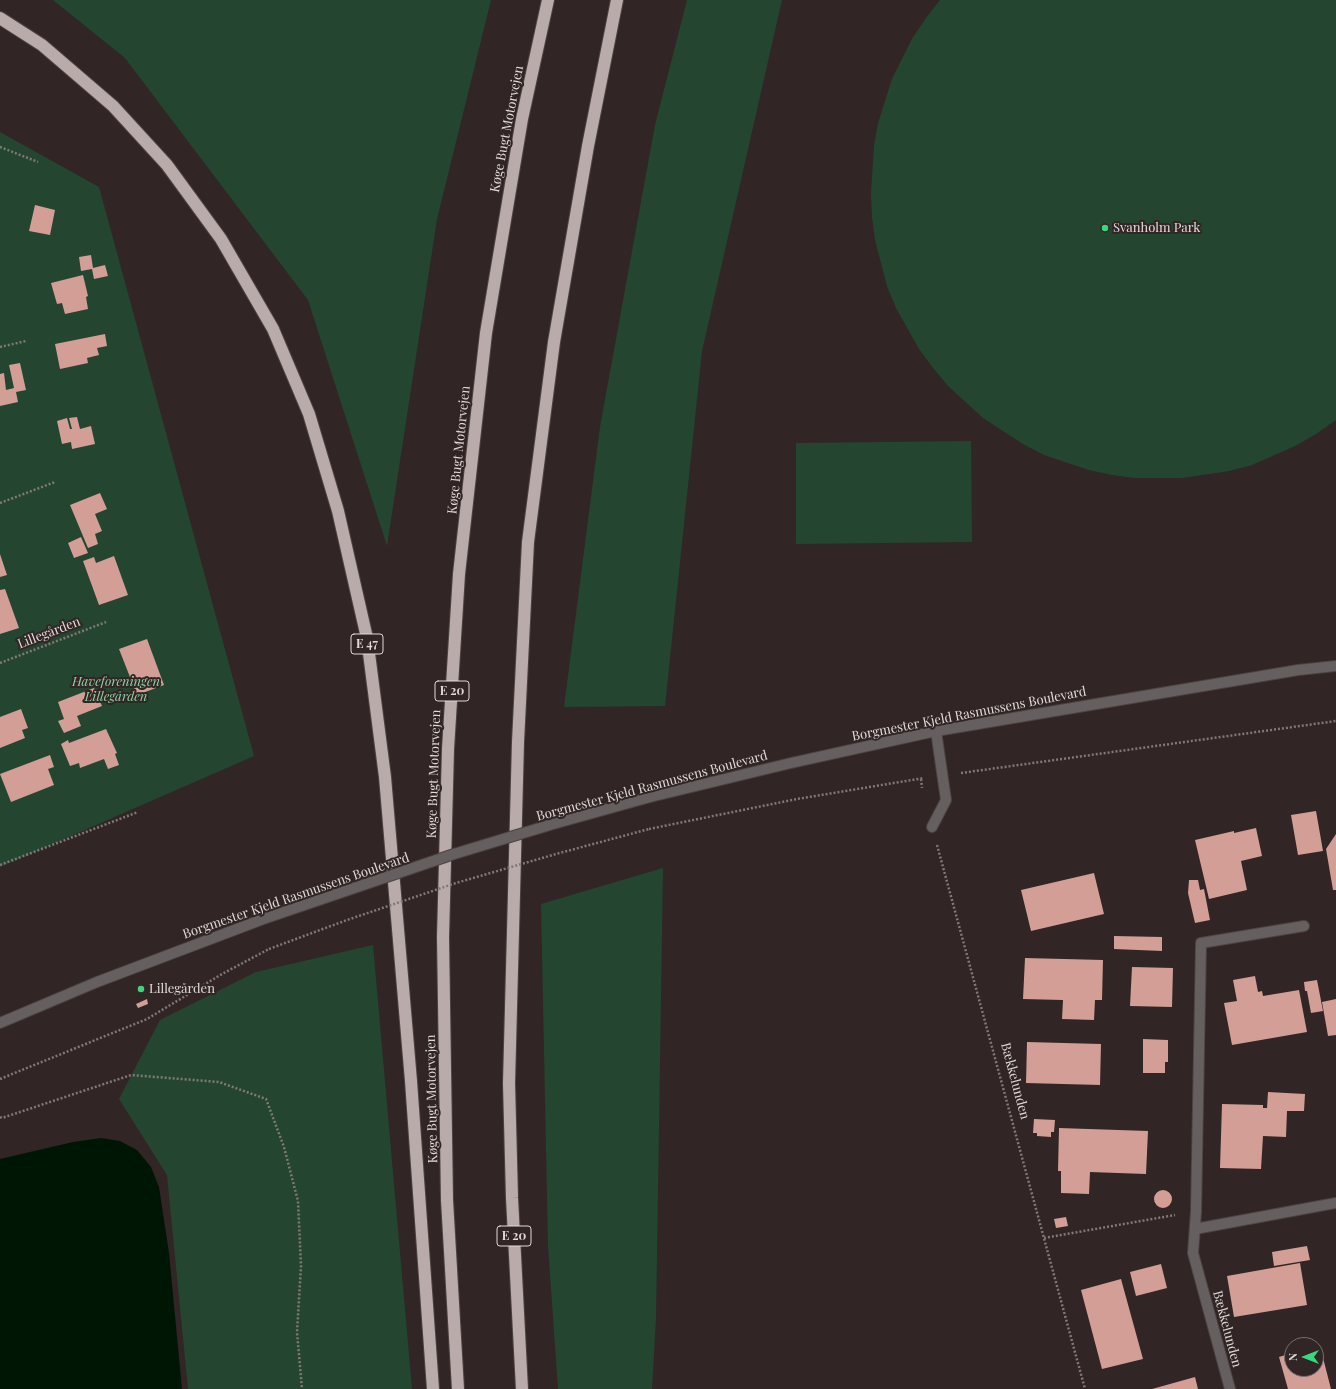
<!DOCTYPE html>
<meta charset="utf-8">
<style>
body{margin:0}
#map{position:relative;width:1336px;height:1389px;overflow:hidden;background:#312625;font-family:"Playfair Display",serif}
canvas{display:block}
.north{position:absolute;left:1284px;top:1337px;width:40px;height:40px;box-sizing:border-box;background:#312625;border:1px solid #776e6d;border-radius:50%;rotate:270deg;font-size:11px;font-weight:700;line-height:16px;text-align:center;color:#e0d9d8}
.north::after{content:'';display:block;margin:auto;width:14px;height:18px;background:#39d87f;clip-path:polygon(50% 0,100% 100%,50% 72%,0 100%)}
</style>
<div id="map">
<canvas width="1336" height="1389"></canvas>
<div class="north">N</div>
</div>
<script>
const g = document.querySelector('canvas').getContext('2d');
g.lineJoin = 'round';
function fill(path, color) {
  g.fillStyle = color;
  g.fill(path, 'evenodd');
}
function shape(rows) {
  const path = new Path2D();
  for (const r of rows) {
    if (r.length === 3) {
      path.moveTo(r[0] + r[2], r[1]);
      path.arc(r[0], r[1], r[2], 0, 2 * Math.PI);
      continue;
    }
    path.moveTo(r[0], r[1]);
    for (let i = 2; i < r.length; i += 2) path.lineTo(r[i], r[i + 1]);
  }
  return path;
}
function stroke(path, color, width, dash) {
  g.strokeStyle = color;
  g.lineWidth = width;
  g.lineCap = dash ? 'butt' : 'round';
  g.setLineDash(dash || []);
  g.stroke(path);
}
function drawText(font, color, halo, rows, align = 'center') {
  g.font = font + ' "Playfair Display",serif';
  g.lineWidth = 4;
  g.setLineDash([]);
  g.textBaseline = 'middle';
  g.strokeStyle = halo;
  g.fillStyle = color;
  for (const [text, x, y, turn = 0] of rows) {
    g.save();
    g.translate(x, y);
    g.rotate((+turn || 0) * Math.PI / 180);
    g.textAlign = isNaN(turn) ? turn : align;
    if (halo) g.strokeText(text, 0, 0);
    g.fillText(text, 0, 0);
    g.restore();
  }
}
fill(shape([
 [53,0,491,0,437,219,387,546,308,300,125,58],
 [687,0,782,0,702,351,665,706,564,707,600,427,655,125],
 [940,0,1336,0,1336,420,1316,434,1295,446,1252,465,1229,471,1182,478,1135,478,1112,475,1089,470,1044,455,1023,444,983,418,948,386,933,368,919,349,896,308,887,286,875,240,872,217,871,193,874,146,878,123,892,79,913,37,926,18],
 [0,132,99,187,254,756,0,867],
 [971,441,972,542,796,544,796,443],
 [663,868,656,1318,652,1389,558,1389,548,1245,541,904],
 [373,945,412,1389,188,1389,167,1175,119,1099,160,1020,256,972]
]), '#244630');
fill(shape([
 [101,1138,120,1141,137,1150,151,1167,159,1187,169,1253,182,1389,0,1389,0,1159,73,1142]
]), '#001605');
fill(shape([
 [35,205,55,210,50,235,29,231],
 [91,255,93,268,105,265,108,276,94,279,92,269,81,271,79,257],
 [83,275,88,296,86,297,88,309,65,314,62,303,57,304,51,283],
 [105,334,107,346,97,348,99,355,87,358,88,363,60,369,55,344],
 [20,363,26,390,16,392,18,402,0,406,0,374,4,373,6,390,14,388,9,365],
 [77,417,80,429,91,426,95,444,72,449,71,442,62,444,57,421,67,418,70,429,72,429,69,418],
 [100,493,107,509,95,514,102,531,95,534,98,544,88,548,70,505],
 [81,537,88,553,74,558,68,543],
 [0,554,7,575,0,577],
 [114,556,128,595,99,605,83,561,94,557,96,563],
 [5,589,19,628,0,634,0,590],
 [147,639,164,685,137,695,119,649],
 [94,688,102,706,77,716,81,726,64,733,58,721,64,719,58,702],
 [21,709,28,728,22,730,25,738,0,748,0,717],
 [106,729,117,753,115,754,119,765,108,769,104,759,80,768,79,763,70,766,61,744,68,740,69,743],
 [50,755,54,767,48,769,54,785,11,802,0,774],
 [1316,811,1323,851,1298,855,1291,815],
 [1256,828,1262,856,1241,861,1247,890,1209,899,1195,840,1234,831,1234,833],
 [1336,834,1336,890,1333,890,1326,849],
 [1094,873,1104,914,1031,931,1021,890],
 [1189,880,1198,880,1200,890,1204,889,1210,920,1195,923,1188,893],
 [1114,936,1162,937,1162,951,1114,949],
 [1025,958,1103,960,1102,1000,1095,1000,1094,1020,1062,1019,1063,1000,1023,999],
 [1132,967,1173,968,1172,1007,1130,1006],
 [1255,976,1258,992,1262,991,1263,996,1299,990,1307,1032,1232,1045,1224,1003,1237,1001,1233,980],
 [1317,980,1323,1011,1311,1013,1307,991,1305,991,1304,982],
 [147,999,148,1004,138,1008,136,1004],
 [1336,999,1336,1035,1328,1036,1322,1002],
 [1143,1039,1168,1040,1168,1062,1165,1062,1165,1073,1143,1073],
 [1027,1042,1101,1044,1100,1085,1026,1083],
 [1268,1092,1305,1094,1304,1111,1287,1111,1286,1137,1263,1136,1261,1169,1220,1168,1222,1104,1263,1105,1263,1108,1267,1108],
 [1034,1119,1055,1120,1054,1132,1051,1132,1051,1137,1037,1136,1037,1133,1033,1133],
 [1059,1128,1148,1131,1146,1174,1090,1172,1089,1194,1061,1193,1061,1171,1058,1171],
 [1163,1199,9],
 [1066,1217,1068,1226,1056,1228,1054,1219],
 [1307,1246,1310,1260,1274,1266,1272,1252],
 [1300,1263,1307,1305,1234,1317,1227,1276],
 [1161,1264,1167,1288,1136,1296,1130,1272],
 [1121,1279,1143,1359,1102,1369,1081,1290],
 [1320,1346,1331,1389,1288,1389,1279,1357,1292,1353,1292,1369,1316,1369,1316,1347],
 [1195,1377,1198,1389,1152,1389]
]), '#d39e96');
const service = shape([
 [932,827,946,800,936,731]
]);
const minor = shape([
 [1195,1229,1336,1203],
 [1230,1389,1193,1253,1196,1212,1201,943,1304,926]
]);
const tertiary = shape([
 [650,797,791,763,936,731,1298,670,1336,666],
 [0,1023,97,982,266,918]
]);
const motorway = shape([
 [0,18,42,45,113,106,167,165,221,239,273,329,309,414,338,511,367,638,385,777,411,1081,433,1389],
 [458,1389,447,1200,443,937,448,749,459,574,486,333,522,119,548,0],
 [522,1389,512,1198,509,1083,518,742,528,542,554,342,588,146,617,0]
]);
stroke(service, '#4d4342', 12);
stroke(minor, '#4d4342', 12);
stroke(tertiary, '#4d4342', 12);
stroke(motorway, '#4d4342', 14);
stroke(shape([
 [0,147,38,162],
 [0,347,26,341],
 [0,503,55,482],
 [0,663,106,622],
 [961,773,1336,721],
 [921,779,922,788],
 [649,829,797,799,924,778],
 [937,845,1085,1389],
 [0,865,138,812],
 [0,1079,147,1019,222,974,269,949],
 [0,1117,2,1118,131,1075,219,1082,266,1099,284,1147,298,1201,301,1266,297,1332,302,1389],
 [1044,1238,1175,1215]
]), '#827877', 2.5, [2, 2]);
stroke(service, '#65605f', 10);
stroke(minor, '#65605f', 10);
stroke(tertiary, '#65605f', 10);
stroke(motorway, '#b9aba9', 12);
const tertiaryBridge = shape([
 [266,918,454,854,553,824,650,797]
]);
stroke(tertiaryBridge, '#4d4342', 12, []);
stroke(shape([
 [269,949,347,920,456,883,556,854,649,829]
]), '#827877', 2.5, [2, 2]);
stroke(tertiaryBridge, '#65605f', 10);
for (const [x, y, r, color] of [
 [1105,228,4,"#39d87f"],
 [141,989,4,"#39d87f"]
]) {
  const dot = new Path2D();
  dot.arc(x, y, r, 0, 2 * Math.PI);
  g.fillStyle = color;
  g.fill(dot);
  stroke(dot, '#312625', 1.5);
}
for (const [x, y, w] of [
 [367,644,32],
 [452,691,34],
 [514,1236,34]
]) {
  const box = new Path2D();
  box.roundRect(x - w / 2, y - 10, w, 20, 3);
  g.fillStyle = '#312625';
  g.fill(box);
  stroke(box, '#e0d9d8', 1);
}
drawText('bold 12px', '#e0d9d8', null, [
 ["E 47",367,644],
 ["E 20",452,691],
 ["E 20",514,1236]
]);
drawText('13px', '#e0d9d8', '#312625', [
 ["Køge Bugt Motorvejen",507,129,-79],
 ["Køge Bugt Motorvejen",459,450,-84],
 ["Lillegården",49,633,-21],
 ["Borgmester Kjeld Rasmussens Boulevard",969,714,-11],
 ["Køge Bugt Motorvejen",434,774,-88],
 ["Borgmester Kjeld Rasmussens Boulevard",652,786,-15],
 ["Borgmester Kjeld Rasmussens Boulevard",296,896,-19],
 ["Bækkelunden",1015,1081,75],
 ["Køge Bugt Motorvejen",432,1099,-91],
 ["Bækkelunden",1227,1329,75]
]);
drawText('13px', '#e0d9d8', '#312625', [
 ["Svanholm Park",1113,228],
 ["Lillegården",149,989]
], 'left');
drawText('italic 13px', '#8dd1a2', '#312625', [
 ["Haveforeningen",116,682],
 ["Lillegården",116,697]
]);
</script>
